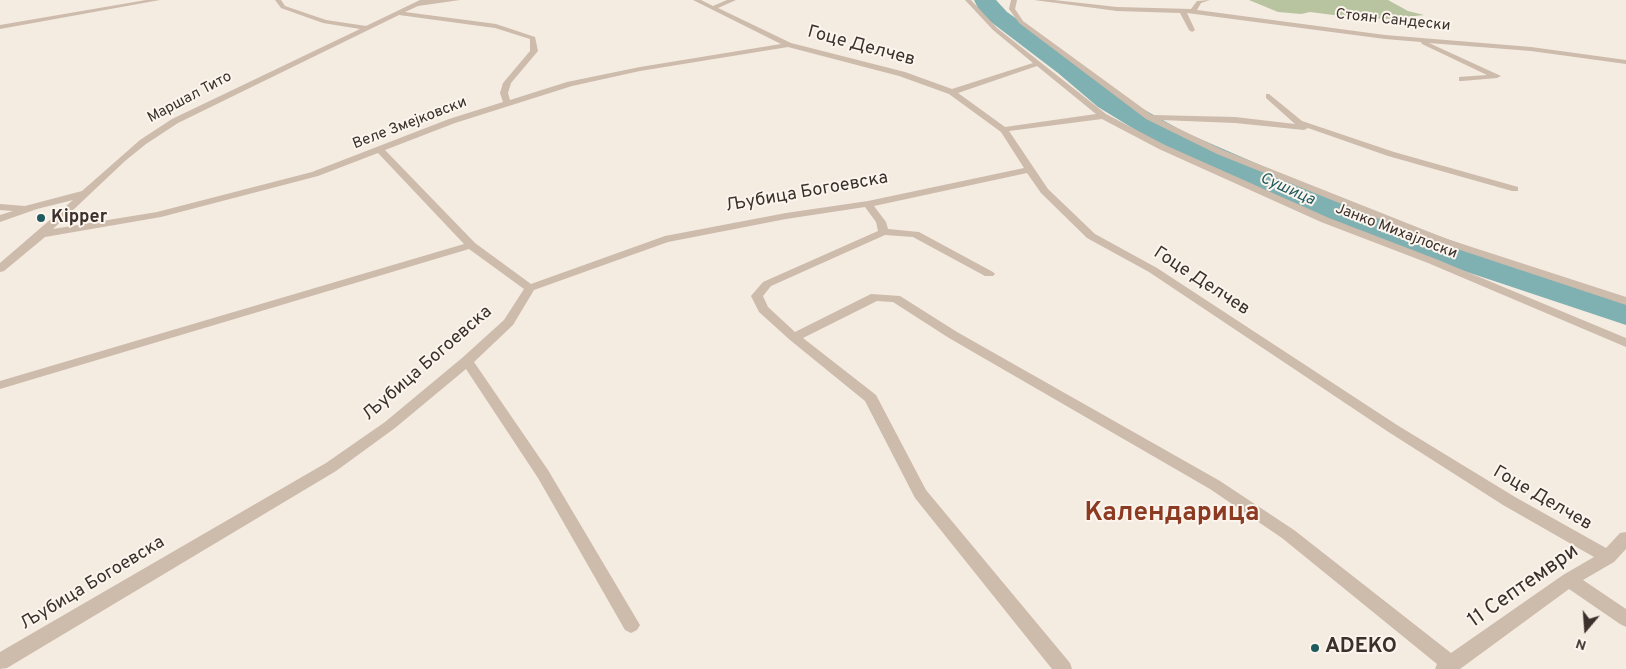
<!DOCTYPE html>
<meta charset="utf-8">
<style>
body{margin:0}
#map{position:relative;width:1626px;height:669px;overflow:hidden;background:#f4ebe1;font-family:Overpass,sans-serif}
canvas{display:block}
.north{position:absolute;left:1561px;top:604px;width:50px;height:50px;-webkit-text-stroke:4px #fbf5ee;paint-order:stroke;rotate:198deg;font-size:14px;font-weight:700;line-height:20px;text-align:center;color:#3b302b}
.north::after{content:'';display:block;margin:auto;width:18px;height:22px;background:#3b302b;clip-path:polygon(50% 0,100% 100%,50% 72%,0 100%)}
</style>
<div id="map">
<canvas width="1626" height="669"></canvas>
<div class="north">N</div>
</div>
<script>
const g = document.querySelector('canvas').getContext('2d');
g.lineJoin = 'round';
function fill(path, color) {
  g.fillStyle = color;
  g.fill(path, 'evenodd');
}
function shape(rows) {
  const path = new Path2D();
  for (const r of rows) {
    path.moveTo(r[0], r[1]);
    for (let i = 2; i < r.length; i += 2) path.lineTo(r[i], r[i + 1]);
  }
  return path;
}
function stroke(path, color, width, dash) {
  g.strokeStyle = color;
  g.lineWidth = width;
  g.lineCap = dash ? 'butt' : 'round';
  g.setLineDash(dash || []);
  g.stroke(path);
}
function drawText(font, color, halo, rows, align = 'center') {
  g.font = font + ' Overpass,sans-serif';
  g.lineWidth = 4;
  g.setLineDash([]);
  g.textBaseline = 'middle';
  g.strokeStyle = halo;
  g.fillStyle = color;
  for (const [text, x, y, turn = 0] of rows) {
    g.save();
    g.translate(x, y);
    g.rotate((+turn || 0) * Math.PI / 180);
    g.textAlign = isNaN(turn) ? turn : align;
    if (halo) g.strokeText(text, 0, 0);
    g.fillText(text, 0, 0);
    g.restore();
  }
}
fill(shape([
 [1249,0,1388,0,1408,11,1424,15,1387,19,1349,17,1310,12,1301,14,1278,12]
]), '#b8c4a0');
fill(shape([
 [974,0,996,0,1007,12,1076,61,1118,95,1184,132,1352,205,1489,254,1626,298,1626,325,1461,270,1326,221,1162,146,1098,107,1058,73,991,22,980,12,974,0]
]), '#7fb0b2');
fill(shape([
 [146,0,160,0,0,29,0,25,146,0],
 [275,0,281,0,285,6,326,20,366,26,420,0,460,0,418,6,405,12,496,24,535,37,538,51,511,83,508,93,510,100,567,82,640,67,781,44,693,0,701,0,713,6,727,0,736,0,718,8,791,43,905,72,952,89,1033,63,993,30,965,0,971,0,997,28,1106,114,1165,145,1329,218,1436,259,1626,338,1626,347,1428,263,1321,222,1159,149,1102,119,1009,131,1048,189,1095,234,1157,268,1397,425,1515,497,1606,548,1620,533,1626,532,1626,549,1614,562,1583,580,1626,609,1626,627,1620,624,1569,589,1460,669,1435,669,1437,664,1282,538,1210,489,949,338,893,302,877,301,803,338,876,395,926,490,1070,663,1072,669,1052,669,915,498,865,401,790,340,759,312,751,296,763,282,878,231,876,222,865,207,786,219,668,242,534,290,513,325,474,362,548,470,637,620,640,625,637,630,631,633,625,630,538,478,466,369,395,428,336,471,7,668,0,669,0,652,326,463,385,422,462,358,504,320,524,289,469,249,0,389,0,381,464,244,378,153,318,176,161,217,45,237,4,271,0,272,0,263,73,200,37,209,0,222,0,215,13,211,0,210,0,204,25,206,82,191,140,140,172,119,360,29,323,23,281,8,275,0],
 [399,15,495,28,530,39,530,51,503,83,500,93,503,102,449,119,312,172,157,212,53,229,125,161,146,144,178,123,399,15],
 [788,47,899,76,949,94,1001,132,1024,168,868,201,786,213,665,236,531,284,475,243,385,150,455,123,572,86,640,71,788,47],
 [1037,66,1096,114,1005,127,958,93,1037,66],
 [1027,173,1041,193,1087,238,1149,272,1387,431,1503,505,1594,557,1563,575,1451,653,1294,530,1220,481,957,332,900,296,871,294,795,332,768,307,763,296,771,286,885,235,913,237,985,276,993,276,995,274,993,272,919,232,888,229,886,222,874,206,1027,173],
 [1011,0,1017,0,1015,9,1023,21,1152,115,1235,117,1295,124,1266,98,1266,94,1269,94,1302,121,1394,152,1518,187,1518,191,1512,191,1388,156,1308,128,1304,130,1235,123,1161,120,1223,150,1447,239,1626,297,1626,305,1439,243,1217,154,1146,119,1019,23,1009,9,1011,0],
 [1034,0,1054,0,1117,7,1191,9,1197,1,1210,0,1201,3,1197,10,1385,35,1531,47,1626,60,1626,64,1531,51,1429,43,1501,76,1497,78,1462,81,1459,81,1459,77,1487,75,1422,44,1421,42,1385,39,1187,13,1195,30,1192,32,1189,30,1180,13,1117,11,1034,0]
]), '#cdbbac');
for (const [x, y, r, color] of [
 [41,218,5,"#1f5a5e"],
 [1315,648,5,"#1f5a5e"]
]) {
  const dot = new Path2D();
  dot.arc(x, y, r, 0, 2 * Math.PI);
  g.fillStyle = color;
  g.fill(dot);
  stroke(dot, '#fbf5ee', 2);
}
drawText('15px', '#3b302b', '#fbf5ee', [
 ["Стоян Сандески",1393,21,6],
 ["Маршал Тито",190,98,-28],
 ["Веле Змејковски",410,124,-21],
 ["Јанко Михајлоски",1396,232,21]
]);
drawText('italic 16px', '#1f5a5e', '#fbf5ee', [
 ["Сушица",1287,190,24]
]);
drawText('18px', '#3b302b', '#fbf5ee', [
 ["Гоце Делчев",861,47,15],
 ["Љубица Богоевска",807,193,-10],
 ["Гоце Делчев",1201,282,33],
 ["Љубица Богоевска",428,364,-41],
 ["Гоце Делчев",1542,499,30],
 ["Љубица Богоевска",93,584,-31]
]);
drawText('bold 18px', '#3b302b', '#fbf5ee', [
 ["Kipper",51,218]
], 'left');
drawText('21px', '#3b302b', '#fbf5ee', [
 ["11 Септември",1524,587,-35]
]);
drawText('bold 21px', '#3b302b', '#fbf5ee', [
 ["ADEKO",1325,648]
], 'left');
drawText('bold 26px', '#8c3b22', '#fbf5ee', [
 ["Календарица",1172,515]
]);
</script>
